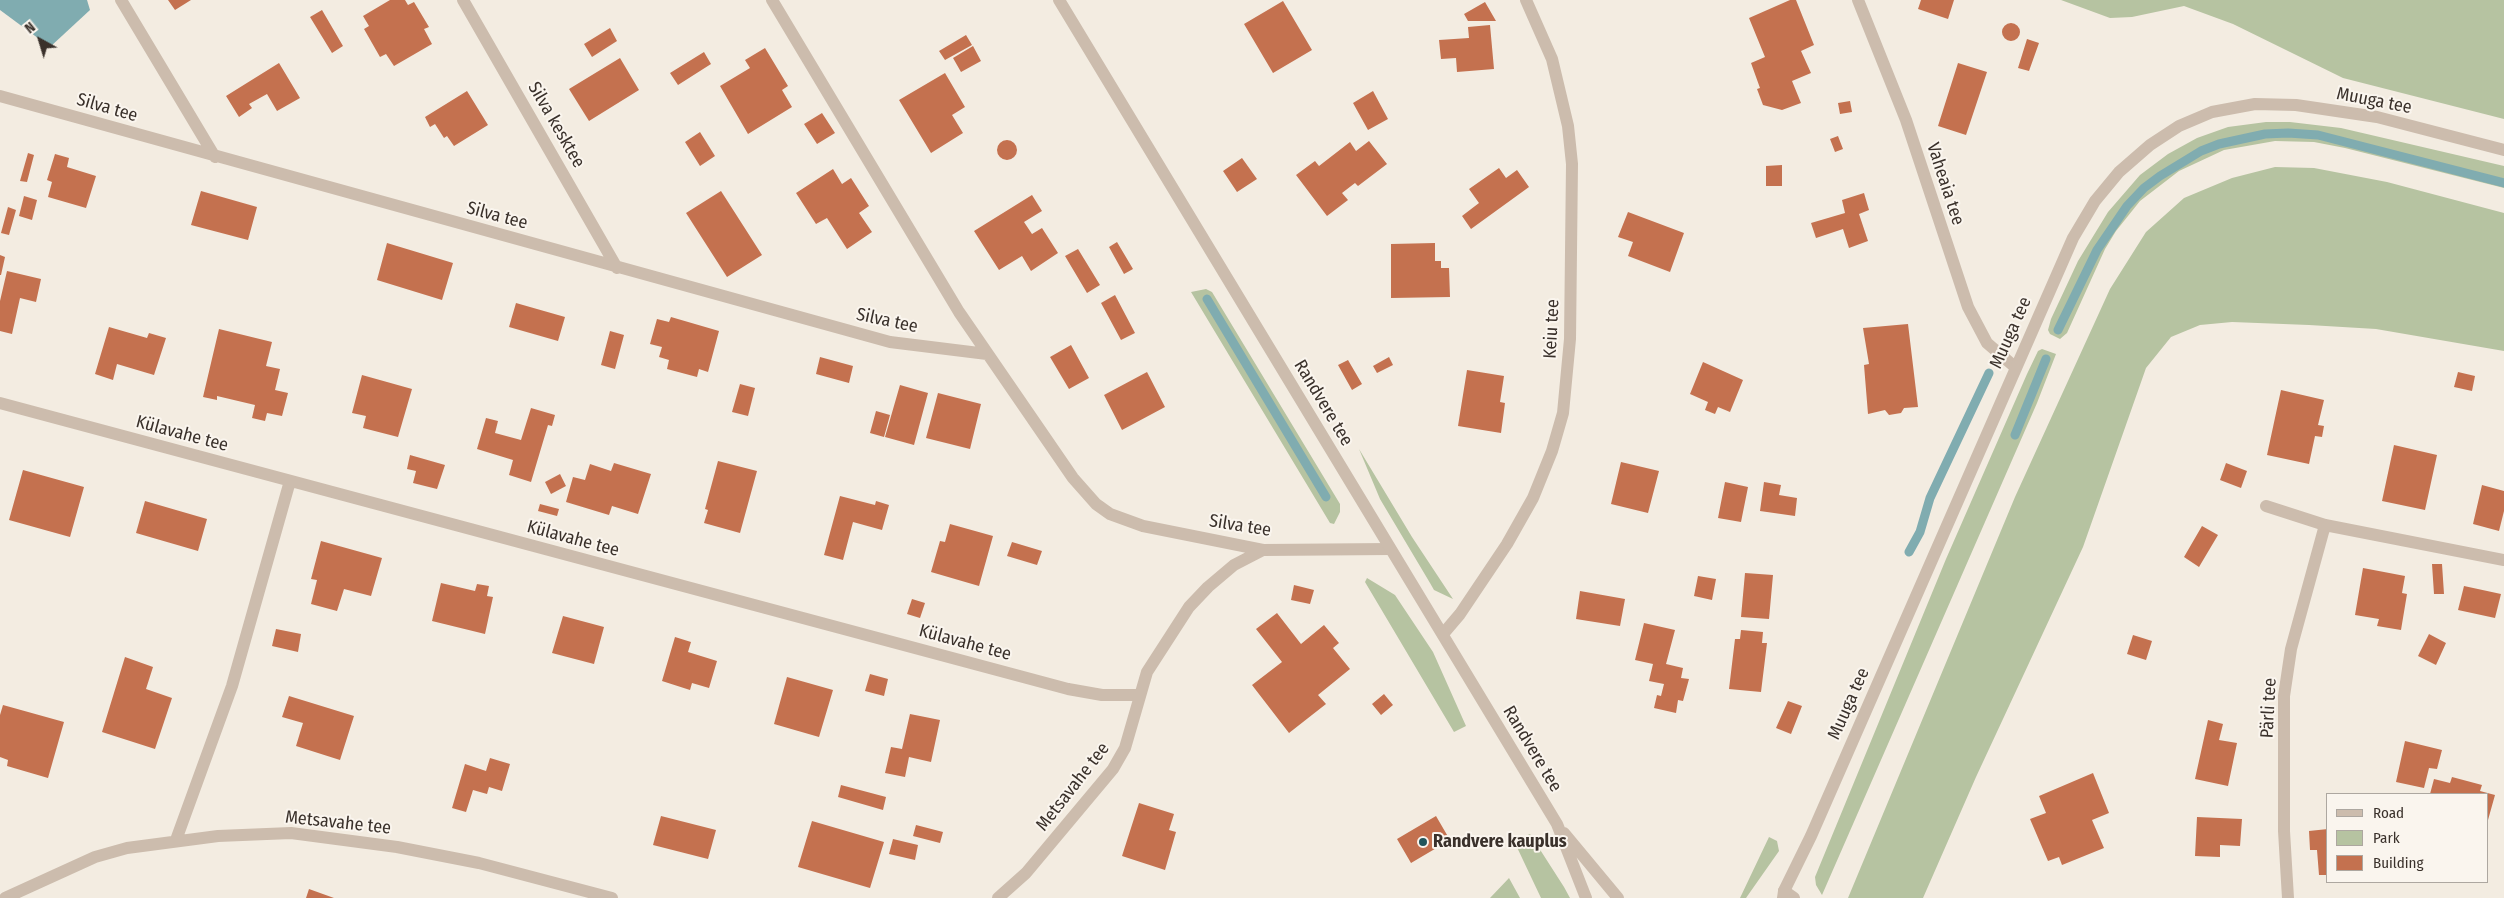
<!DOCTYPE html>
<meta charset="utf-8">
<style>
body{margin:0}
#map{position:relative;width:2504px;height:898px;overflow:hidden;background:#f3ece1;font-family:"Fira Sans Condensed",sans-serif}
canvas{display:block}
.legend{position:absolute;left:2326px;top:793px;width:162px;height:90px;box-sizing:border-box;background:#faf5ee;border:1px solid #ada7a0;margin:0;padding:6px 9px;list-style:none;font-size:15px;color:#3a312b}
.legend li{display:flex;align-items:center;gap:10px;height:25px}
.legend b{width:25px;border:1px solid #ada7a0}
.north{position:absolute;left:15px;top:15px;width:50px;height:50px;-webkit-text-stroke:4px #faf5ee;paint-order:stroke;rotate:321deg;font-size:14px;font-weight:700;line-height:20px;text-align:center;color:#3a312b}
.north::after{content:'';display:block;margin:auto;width:18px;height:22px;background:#3a312b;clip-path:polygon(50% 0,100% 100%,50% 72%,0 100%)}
</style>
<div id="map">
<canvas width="2504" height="898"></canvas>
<ul class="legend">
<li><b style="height:6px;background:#ccbcad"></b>Road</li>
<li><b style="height:14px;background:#b6c3a1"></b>Park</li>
<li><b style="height:14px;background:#c4714f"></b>Building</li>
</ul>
<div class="north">N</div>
</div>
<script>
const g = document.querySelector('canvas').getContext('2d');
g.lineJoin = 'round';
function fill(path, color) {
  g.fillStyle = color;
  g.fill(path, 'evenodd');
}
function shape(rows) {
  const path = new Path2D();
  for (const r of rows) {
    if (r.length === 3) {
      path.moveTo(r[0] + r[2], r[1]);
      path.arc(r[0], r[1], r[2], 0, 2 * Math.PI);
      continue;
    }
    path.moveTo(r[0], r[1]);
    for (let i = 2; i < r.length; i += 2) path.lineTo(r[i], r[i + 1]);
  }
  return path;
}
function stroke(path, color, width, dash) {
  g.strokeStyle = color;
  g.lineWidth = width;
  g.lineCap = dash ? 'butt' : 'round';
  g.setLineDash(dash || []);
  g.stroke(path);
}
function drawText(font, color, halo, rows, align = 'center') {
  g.font = font + ' "Fira Sans Condensed",sans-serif';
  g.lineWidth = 4;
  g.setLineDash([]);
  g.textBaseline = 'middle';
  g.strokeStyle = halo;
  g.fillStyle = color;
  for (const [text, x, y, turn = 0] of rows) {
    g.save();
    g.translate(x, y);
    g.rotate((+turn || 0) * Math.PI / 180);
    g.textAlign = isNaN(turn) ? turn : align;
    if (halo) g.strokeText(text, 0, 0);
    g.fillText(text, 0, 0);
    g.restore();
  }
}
fill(shape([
 [2061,0,2504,0,2504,119,2343,78,2233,24,2184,6,2132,17,2110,18],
 [2266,122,2290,122,2341,128,2504,166,2504,188,2345,148,2314,142,2275,141,2224,150,2179,171,2140,201,2116,231,2105,249,2067,333,2060,339,2050,334,2048,330,2051,319,2078,261,2108,212,2140,175,2168,154,2197,138,2228,127],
 [2275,167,2314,168,2387,182,2504,213,2504,351,2376,329,2309,325,2232,322,2200,325,2171,337,2146,368,2083,547,1976,777,1923,898,1848,898,2015,497,2110,289,2146,232,2184,198,2232,178],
 [1206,289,1212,292,1340,504,1340,512,1334,524,1330,523,1191,292],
 [2042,349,2056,354,2037,403,1822,895,1816,885,1815,877,1946,559,2027,374,2038,351],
 [1359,449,1412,537,1453,599,1434,590,1430,583,1380,499],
 [1367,578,1395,595,1433,652,1466,726,1454,732,1365,582],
 [1530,834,1564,887,1570,898,1541,898,1514,841],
 [1769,837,1777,841,1779,851,1746,898,1740,898],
 [1509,878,1520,898,1490,898]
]), '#b6c3a1');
fill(shape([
 [0,0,87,0,90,10,50,47,0,10]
]), '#80acb0');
stroke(shape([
 [1207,299,1326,497],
 [2058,330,2097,250,2127,206,2144,188,2160,176,2201,151,2219,144,2265,134,2288,133,2318,135,2504,183],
 [2015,435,2046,359],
 [1909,552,1920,532,1930,498,1989,373]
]), '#80acb0', 9);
fill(shape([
 [168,0,191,0,175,10],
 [390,0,405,0,408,5,414,2,429,27,424,29,432,44,394,66,386,54,380,57,364,29,369,26,363,16],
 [1790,0,1796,0,1814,45,1801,51,1811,73,1792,81,1801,103,1782,110,1763,105,1757,89,1760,88,1751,63,1765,57,1749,18],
 [1921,0,1954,0,1948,19,1918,9],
 [1283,1,1312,50,1273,73,1244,24],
 [1485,2,1496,21,1468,21,1464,14],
 [322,10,343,46,332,53,310,17],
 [2011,32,9],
 [1490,25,1494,69,1457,72,1456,58,1441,59,1439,40,1469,38,1468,27],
 [610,28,617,41,592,57,584,44],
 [966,35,972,45,945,60,939,51],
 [2027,39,2039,43,2029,71,2018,68],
 [973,46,981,61,961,72,953,58],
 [765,48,788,86,782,90,792,107,748,134,720,86,750,68,745,60],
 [704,52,711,64,678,85,670,73],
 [620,58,639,90,589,121,569,89],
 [279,63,300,98,277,111,267,94,249,104,252,108,239,117,226,96],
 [1958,63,1987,72,1966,135,1938,126],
 [945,73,965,107,952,115,963,133,931,153,899,100],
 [467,91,488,125,454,146,447,136,444,138,435,124,430,127,425,117],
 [1373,91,1388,119,1368,130,1353,103],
 [1850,101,1852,112,1840,114,1838,103],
 [822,113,835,133,817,144,804,124],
 [700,132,715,156,700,166,685,142],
 [1838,136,1843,149,1835,152,1830,139],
 [1007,150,10],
 [1369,141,1387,164,1358,186,1355,183,1342,193,1348,200,1327,216,1296,175,1315,161,1319,166,1350,142,1356,151],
 [28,153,34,155,27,182,20,181],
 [55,154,69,158,67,167,96,176,86,208,48,197,52,182,47,180],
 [1242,158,1257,179,1237,192,1223,171],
 [1782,165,1782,186,1766,186,1766,166],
 [1499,168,1506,178,1517,170,1529,187,1471,229,1462,216,1479,203,1469,189],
 [833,169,842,184,851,178,869,206,859,213,872,232,847,249,827,218,816,224,796,193],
 [201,191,257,207,248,240,191,225],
 [721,191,762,255,727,277,686,213],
 [1864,193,1869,210,1859,214,1868,241,1849,248,1843,229,1816,238,1811,223,1845,213,1842,200],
 [1032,195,1042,211,1024,222,1032,234,1042,228,1058,253,1031,271,1022,256,999,270,974,231],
 [24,196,37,200,32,220,19,216],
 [8,207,16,210,9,235,1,233],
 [1628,212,1684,233,1670,272,1628,256,1633,242,1618,237],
 [1117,242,1133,269,1124,274,1109,247],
 [387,243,453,263,442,300,377,280],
 [1435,243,1435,261,1441,261,1441,268,1449,268,1450,297,1391,298,1391,244],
 [1078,249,1100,285,1087,293,1065,256],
 [0,255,5,257,1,275,0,275],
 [7,271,41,279,36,302,20,298,12,334,0,331,0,301],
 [1115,295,1135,333,1121,340,1101,303],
 [516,303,565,317,558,341,509,327],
 [671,317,719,331,708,372,699,369,697,377,667,369,669,360,659,357,662,347,650,344,657,319,669,322],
 [1908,324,1918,407,1904,408,1901,413,1889,415,1885,410,1868,414,1864,365,1869,364,1863,328],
 [109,327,147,338,149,333,166,338,154,375,117,364,113,380,95,374],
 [219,329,272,342,266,366,280,369,275,390,288,393,282,416,267,413,265,421,252,418,255,405,217,396,217,400,203,397],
 [610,331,624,335,615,369,601,365],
 [1071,345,1089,378,1069,389,1050,357],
 [820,357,853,366,849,383,816,374],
 [1389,357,1393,365,1377,373,1373,366],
 [1348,360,1362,384,1352,390,1338,365],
 [1703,362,1743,380,1730,412,1718,407,1715,414,1705,410,1708,402,1690,394],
 [1467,370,1504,376,1500,402,1505,403,1501,433,1458,426],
 [1147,372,1165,407,1122,430,1104,395],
 [2458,372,2475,376,2472,391,2454,387],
 [362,375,412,389,398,437,363,428,366,416,352,413],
 [740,384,755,388,748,416,732,412],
 [900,385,928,393,914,445,885,437],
 [2281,390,2324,400,2318,425,2324,426,2322,437,2315,436,2309,464,2267,455],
 [938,393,981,404,970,449,926,438],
 [531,408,555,415,552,426,548,425,531,482,509,475,513,460,477,449,486,418,498,421,495,433,521,440],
 [876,411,890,415,884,437,870,433],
 [2394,445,2437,455,2425,510,2382,501],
 [410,455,445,465,437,489,413,483,416,471,407,469],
 [718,461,757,471,740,533,704,523,708,510,705,509],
 [1621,462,1659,471,1648,513,1611,504],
 [614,463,651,474,638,514,612,506,609,515,566,502,573,477,585,480,590,464,611,471],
 [2226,463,2247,471,2241,488,2220,480],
 [23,470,84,487,70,537,9,520],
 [560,474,566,486,551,494,545,482],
 [1725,482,1748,487,1741,522,1718,518],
 [1764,482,1781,485,1779,495,1797,498,1795,516,1760,511],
 [2482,485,2504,491,2504,511,2499,531,2473,524],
 [840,496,875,505,876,501,889,505,882,530,853,522,843,560,824,555],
 [145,501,207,519,198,551,136,533],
 [540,504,559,509,557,516,538,511],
 [950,524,993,536,979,586,931,572,940,541,945,542],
 [2202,526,2218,535,2199,567,2184,557],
 [321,541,382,558,371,596,344,589,337,611,311,604,317,580,311,579],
 [1012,542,1042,551,1037,565,1007,556],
 [2432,564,2442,564,2444,594,2434,594],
 [2363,568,2405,576,2402,593,2407,594,2401,630,2377,626,2379,619,2355,615],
 [1745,573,1773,575,1769,619,1741,617],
 [1698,576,1716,579,1712,600,1694,596],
 [441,583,475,591,477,584,489,586,487,596,493,597,485,634,432,621],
 [1294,585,1314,590,1310,604,1291,600],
 [2464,586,2501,594,2495,618,2458,610],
 [1580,591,1625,599,1620,626,1576,619],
 [912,599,925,603,920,618,907,614],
 [1277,613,1301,644,1324,625,1339,643,1333,648,1350,669,1318,695,1326,704,1289,733,1252,685,1282,662,1256,629],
 [563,616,604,627,594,664,552,653],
 [1644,623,1675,630,1666,664,1683,668,1681,678,1689,679,1683,701,1678,700,1676,713,1654,708,1657,695,1661,696,1664,684,1649,681,1653,664,1635,660],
 [276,629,301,634,298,652,272,646],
 [1741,630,1763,632,1762,643,1767,643,1761,692,1729,689,1735,639,1740,639],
 [2429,634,2446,643,2436,665,2418,656],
 [2133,635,2152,641,2146,660,2127,654],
 [675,637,691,642,688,652,717,661,709,688,692,683,690,690,662,681],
 [125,657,153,667,146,689,172,698,155,749,102,732],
 [870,674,888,679,884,696,865,691],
 [787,677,833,690,819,737,774,724],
 [1384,694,1393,705,1381,715,1372,704],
 [289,696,354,716,340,760,296,746,303,723,282,717],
 [1788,701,1802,706,1791,734,1776,728],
 [3,705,64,722,48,778,7,766,8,760,0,757,0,715],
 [910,714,940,720,931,762,909,757,905,777,885,773,891,747,902,749],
 [2208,720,2223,724,2219,740,2237,743,2228,786,2195,779],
 [2405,741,2442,750,2437,769,2429,768,2424,788,2396,782],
 [490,758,510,764,502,791,489,787,487,794,473,790,466,812,452,808,465,764,486,771],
 [2093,773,2109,813,2092,820,2104,848,2062,865,2059,857,2048,861,2030,819,2046,813,2039,796],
 [2452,777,2482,785,2480,791,2495,795,2488,820,2488,794,2430,794,2434,779,2450,783],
 [841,785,886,797,883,810,838,797],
 [1139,803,1174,814,1169,830,1176,832,1165,870,1122,856],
 [661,816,716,830,708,859,653,845],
 [1436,816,1450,840,1411,863,1397,839],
 [2197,817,2242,819,2240,846,2220,845,2220,857,2195,856],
 [812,821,884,842,870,888,798,867],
 [916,825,943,832,940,843,913,836],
 [2328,829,2328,875,2319,875,2317,850,2310,850,2309,831],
 [893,839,918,845,915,860,889,854],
 [309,889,334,898,306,898]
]), '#c4714f');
stroke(shape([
 [121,0,215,157],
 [463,0,617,268],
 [772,0,959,312,1073,478,1096,504,1110,514,1143,526,1263,550,1390,549],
 [1858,0,1906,120,1968,307,1987,343,2015,367],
 [0,96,890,342,987,354],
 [0,403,1068,689,1102,695,1140,695],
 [2266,506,2325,525,2504,560],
 [1443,634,1460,614,1507,544,1533,498,1552,451,1563,413,1570,339,1572,164,1568,126,1552,59,1526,0],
 [176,840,232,686,290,481],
 [1784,891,1794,898],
 [5,898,95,857,127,848,218,836,291,833,397,847,479,863,612,898],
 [998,898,1026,873,1113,769,1125,748,1147,672,1189,607,1208,587,1234,565,1263,550],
 [2288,898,2284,831,2284,696,2291,649,2325,525]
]), '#ccbcad', 12);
stroke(shape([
 [1059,0,1557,824,1586,898],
 [1564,833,1618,898],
 [1783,898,1784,891,1811,836,2073,238,2095,201,2119,172,2150,145,2179,126,2212,112,2255,104,2296,105,2377,117,2504,150]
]), '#ccbcad', 12);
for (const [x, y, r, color] of [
 [1423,842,5,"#21555b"]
]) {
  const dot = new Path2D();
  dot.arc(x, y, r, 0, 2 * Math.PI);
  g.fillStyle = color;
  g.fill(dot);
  stroke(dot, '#faf5ee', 2);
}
drawText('18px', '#3a312b', '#faf5ee', [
 ["Muuga tee",2374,101,11],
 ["Silva tee",107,108,16],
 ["Silva kesktee",556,125,60],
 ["Vaheaia tee",1945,184,72],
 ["Silva tee",497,216,15],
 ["Silva tee",887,321,12],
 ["Keiu tee",1552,329,-87],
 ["Muuga tee",2011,333,-66],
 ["Randvere tee",1323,403,59],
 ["Külavahe tee",182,434,15],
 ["Silva tee",1240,526,9],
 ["Külavahe tee",573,539,15],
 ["Külavahe tee",965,643,15],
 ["Muuga tee",1849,704,-66],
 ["Pärli tee",2269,708,-87],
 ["Randvere tee",1532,749,59],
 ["Metsavahe tee",1073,787,-52],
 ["Metsavahe tee",338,823,6]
]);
drawText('bold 18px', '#3a312b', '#faf5ee', [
 ["Randvere kauplus",1433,842]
], 'left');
</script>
